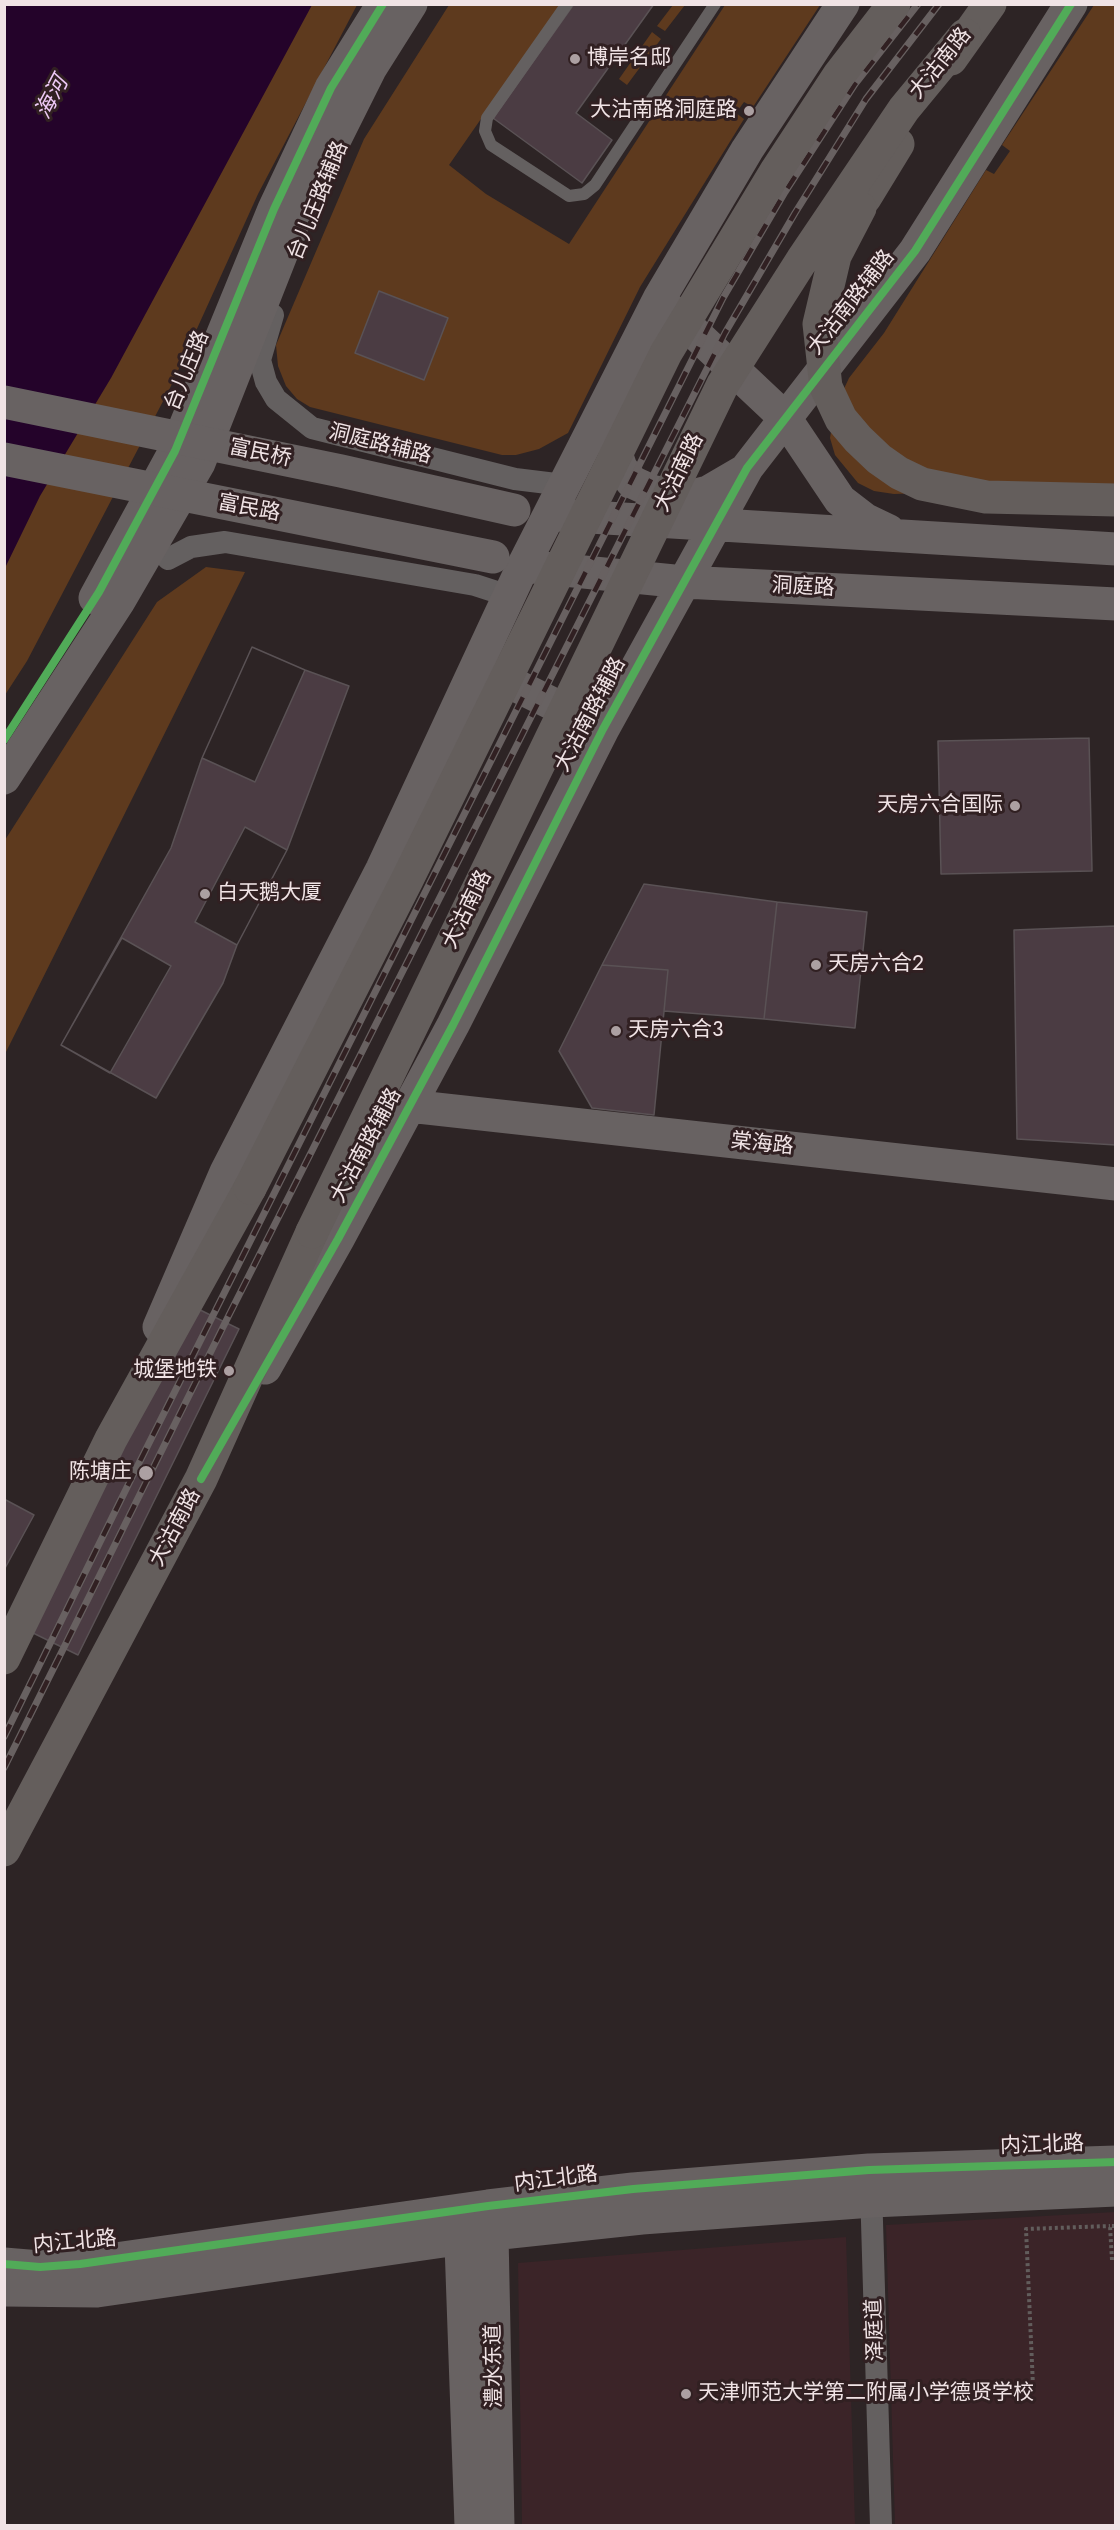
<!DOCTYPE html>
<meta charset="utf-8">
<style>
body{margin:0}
#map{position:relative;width:1120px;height:2530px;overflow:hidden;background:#2d2425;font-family:Jost,sans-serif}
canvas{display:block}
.frame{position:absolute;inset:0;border:6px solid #f0e3e5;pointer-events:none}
</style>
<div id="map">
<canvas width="1120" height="2530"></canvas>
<div class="frame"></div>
</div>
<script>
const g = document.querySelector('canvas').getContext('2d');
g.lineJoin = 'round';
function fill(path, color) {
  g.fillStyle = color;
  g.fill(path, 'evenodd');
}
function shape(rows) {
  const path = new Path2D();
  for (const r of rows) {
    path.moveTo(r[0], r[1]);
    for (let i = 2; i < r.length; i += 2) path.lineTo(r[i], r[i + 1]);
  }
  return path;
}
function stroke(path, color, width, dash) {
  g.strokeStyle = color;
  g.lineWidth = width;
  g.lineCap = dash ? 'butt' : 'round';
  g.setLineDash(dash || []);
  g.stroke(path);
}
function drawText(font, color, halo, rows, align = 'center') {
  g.font = font + ' Jost,"Noto Sans SC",sans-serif';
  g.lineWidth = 6;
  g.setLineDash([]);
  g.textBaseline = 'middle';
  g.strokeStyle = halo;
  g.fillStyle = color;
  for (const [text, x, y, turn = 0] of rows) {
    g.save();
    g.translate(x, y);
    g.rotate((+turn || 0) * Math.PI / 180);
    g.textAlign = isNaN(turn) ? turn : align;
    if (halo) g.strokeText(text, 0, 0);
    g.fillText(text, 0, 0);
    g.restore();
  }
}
fill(shape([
 [1115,2212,1115,2525,895,2525,886,2225],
 [846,2237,855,2525,522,2525,518,2263]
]), '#3b2428');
fill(shape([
 [5,5,357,5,258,194,171,386,27,661,5,695],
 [449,5,560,5,449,165,486,194,569,244,725,5,820,5,753,107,744,102,736,113,744,119,640,287,568,433,539,449,516,455,502,455,310,407,297,399,286,386,278,366,276,345,364,139],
 [673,5,685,5,665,31,657,26],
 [1094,5,1115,5,1115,487,894,494,874,491,858,483,835,455,830,438,835,408,849,378,884,333,986,170,994,174,1010,151,1002,145],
 [652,32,661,39,627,85,619,79],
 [206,567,245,572,5,1054,5,840,157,602]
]), '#5e3a1e');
fill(shape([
 [5,5,312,5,111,378,40,496,5,568]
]), '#24032a');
const building = shape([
 [574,4,654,4,576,113,612,140,582,183,493,118,574,4],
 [379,291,448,318,424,380,355,353,379,291],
 [252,647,305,670,349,686,287,850,237,945,223,983,156,1098,61,1045,171,848,202,758,252,647],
 [252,647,305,670,255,782,202,758,252,647],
 [1089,738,1092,871,941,874,938,741,1089,738],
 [245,827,287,850,237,945,195,922,245,827],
 [644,884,777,902,764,1019,664,1011,668,970,602,965,644,884],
 [777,902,867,912,855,1028,764,1019,777,902],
 [1116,926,1116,1145,1017,1139,1014,930,1116,926],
 [122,938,171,966,110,1073,61,1045,122,938],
 [602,965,668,970,654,1115,592,1108,559,1051,602,965],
 [192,1306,239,1329,78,1655,31,1632,192,1306],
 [4,1499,34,1515,4,1570,4,1499]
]);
fill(building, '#4b3c43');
stroke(building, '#5a5255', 1.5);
stroke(shape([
 [1112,2260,1110,2226,1116,2226],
 [1033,2386,1026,2229,1110,2226]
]), '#625d5c', 4, [3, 3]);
stroke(shape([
 [567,4,487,118,485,131,491,145,569,196,584,194,595,185,715,4]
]), '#646060', 12);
stroke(shape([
 [273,315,260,360,266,382,276,399,312,428,515,479,564,485],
 [168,559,191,547,225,542,475,585,509,596],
 [871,2188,881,2526]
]), '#646060', 22);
stroke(shape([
 [664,304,785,418,840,500,866,520,889,531],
 [609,432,621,468,632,482,654,492,692,496,708,492,744,471],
 [557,515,1116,549],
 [534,567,684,582,1116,604],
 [95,598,175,451,274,209,331,88,383,4],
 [479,667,603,729],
 [4,778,119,601,199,463,296,217,370,69,411,4],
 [409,1106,1116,1184],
 [159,1327,226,1172,382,869,523,566,659,299,747,150,843,4],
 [265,1368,338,1239,453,1025,603,729,747,468,915,251,1071,4],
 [489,2214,492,2234,498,2526],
 [460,2216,471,2526],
 [4,2264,40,2267,80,2264,488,2206,633,2189,869,2170,1116,2162],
 [4,2290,97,2291,492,2234,642,2218,872,2201,1116,2190]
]), '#686262', 33);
stroke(shape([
 [951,59,990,4],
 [865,198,898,144],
 [4,1658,111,1439,250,1188],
 [4,1850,201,1479,312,1232]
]), '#645e5c', 33);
const rail = shape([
 [4,1737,136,1469,723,298,785,192,855,84,918,4],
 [4,1768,229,1315,725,333,795,213,866,99,939,4]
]);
stroke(rail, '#686161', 7);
stroke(rail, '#312022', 4.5, [14]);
stroke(shape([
 [4,402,341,471,514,510],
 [4,459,493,557]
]), '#686262', 33);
stroke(shape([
 [860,208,835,256,819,324,826,387,841,419,858,439,879,459,899,473,922,484,986,497,1116,500],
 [250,1188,407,880,666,353,776,171,839,75,894,4],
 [312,1232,723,384,802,260,904,109,965,35]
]), '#645e5c', 33);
stroke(shape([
 [4,740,99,592,175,451,274,209,331,88,383,4],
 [201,1479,338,1239,453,1025,603,729,747,468,915,251,1071,4],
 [4,2264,40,2267,80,2264,488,2206,633,2189,869,2170,1116,2162]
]), '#51ab58', 8);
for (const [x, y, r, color] of [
 [575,59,6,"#aca0a2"],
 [749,111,6,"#aca0a2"],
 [1015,806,6,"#aca0a2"],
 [205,894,6,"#aca0a2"],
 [816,965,6,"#aca0a2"],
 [616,1031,6,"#aca0a2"],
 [229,1371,6,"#aca0a2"],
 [146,1473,8,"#aca0a2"],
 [686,2394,6,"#aca0a2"]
]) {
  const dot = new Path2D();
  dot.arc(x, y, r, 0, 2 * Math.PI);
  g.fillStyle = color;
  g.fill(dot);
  stroke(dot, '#312022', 2);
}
drawText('21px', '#f0e3e5', '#312022', [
 ["博岸名邸",587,59],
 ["大沽南路洞庭路",737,111,"right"],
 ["天房六合国际",1003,806,"right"],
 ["白天鹅大厦",217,894],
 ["天房六合2",828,965],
 ["天房六合3",628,1031],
 ["城堡地铁",217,1371,"right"],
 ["陈塘庄",132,1473,"right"],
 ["天津师范大学第二附属小学德贤学校",698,2394]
], 'left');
drawText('21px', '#f0e3e5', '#312022', [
 ["大沽南路",941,64,-51],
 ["台儿庄路辅路",319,201,-68],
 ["大沽南路辅路",852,303,-52],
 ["台儿庄路",188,371,-68],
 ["洞庭路辅路",380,445,14],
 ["富民桥",260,454,12],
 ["大沽南路",680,473,-64],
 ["富民路",249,509,11],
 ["洞庭路",803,588,3],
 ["大沽南路辅路",591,715,-62],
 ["大沽南路",468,910,-64],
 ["棠海路",762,1145,6],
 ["大沽南路辅路",367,1146,-62],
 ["大沽南路",176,1528,-62],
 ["内江北路",1042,2146,-2],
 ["内江北路",556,2180,-7],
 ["内江北路",75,2243,-5],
 ["泽庭道",876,2330,-92],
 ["澧水东道",495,2366,-91]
]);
drawText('italic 22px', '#efcaf7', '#312022', [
 ["海河",53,98,-62]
]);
</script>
